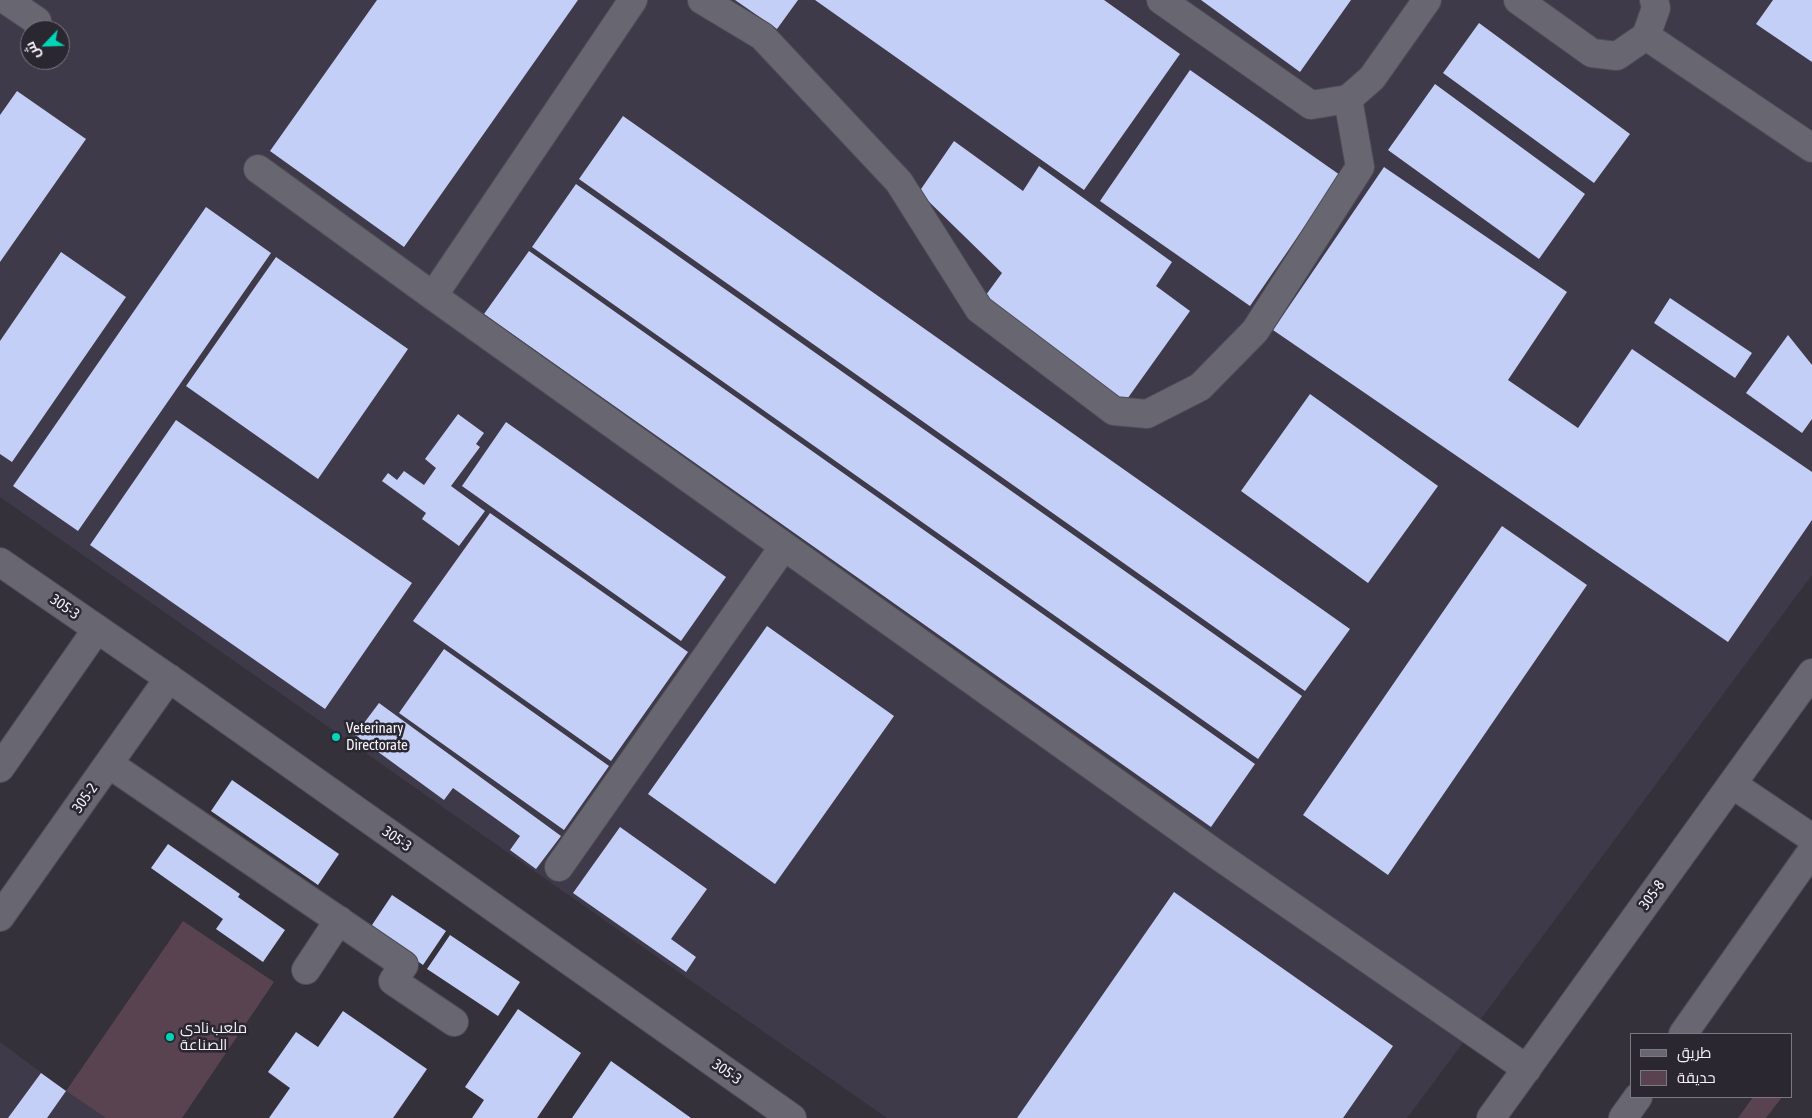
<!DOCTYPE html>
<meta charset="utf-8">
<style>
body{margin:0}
#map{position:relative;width:1812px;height:1118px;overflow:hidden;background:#34313b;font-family:"Asap Condensed",Cairo,sans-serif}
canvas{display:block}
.legend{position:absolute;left:1630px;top:1033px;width:162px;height:65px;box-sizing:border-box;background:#2a2731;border:1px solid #7b7981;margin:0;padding:6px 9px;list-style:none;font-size:15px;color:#f5f3fa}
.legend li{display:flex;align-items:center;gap:10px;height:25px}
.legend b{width:25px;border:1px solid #7b7981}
.north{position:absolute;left:20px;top:20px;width:50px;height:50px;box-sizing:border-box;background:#2a2731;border:1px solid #7b7981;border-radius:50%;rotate:246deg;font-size:14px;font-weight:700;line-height:20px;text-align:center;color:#f5f3fa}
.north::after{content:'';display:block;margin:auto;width:18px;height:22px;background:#02d5b6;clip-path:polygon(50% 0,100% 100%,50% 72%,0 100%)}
</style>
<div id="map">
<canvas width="1812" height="1118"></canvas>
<ul class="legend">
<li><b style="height:6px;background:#686671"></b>طريق</li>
<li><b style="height:14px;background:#594350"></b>حديقة</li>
</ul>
<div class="north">ش</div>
</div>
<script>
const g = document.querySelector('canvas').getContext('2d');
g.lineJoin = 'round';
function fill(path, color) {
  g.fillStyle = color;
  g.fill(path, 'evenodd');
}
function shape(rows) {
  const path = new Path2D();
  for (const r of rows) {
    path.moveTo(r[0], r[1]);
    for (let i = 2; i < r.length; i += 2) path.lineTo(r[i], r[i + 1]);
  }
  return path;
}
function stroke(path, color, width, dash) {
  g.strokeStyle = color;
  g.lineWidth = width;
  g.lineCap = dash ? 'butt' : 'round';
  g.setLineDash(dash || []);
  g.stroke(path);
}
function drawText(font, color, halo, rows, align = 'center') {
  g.font = font + ' "Asap Condensed",Cairo,sans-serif';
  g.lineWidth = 5;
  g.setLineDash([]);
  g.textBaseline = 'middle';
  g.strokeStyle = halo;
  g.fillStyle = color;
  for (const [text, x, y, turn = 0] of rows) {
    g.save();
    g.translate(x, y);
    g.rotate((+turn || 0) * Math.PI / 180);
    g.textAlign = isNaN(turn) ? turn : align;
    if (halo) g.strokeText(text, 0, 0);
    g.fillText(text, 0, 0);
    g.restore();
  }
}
fill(shape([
 [0,0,1812,0,1812,575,1407,1118,887,1118,0,497],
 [30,30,60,30,60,60,30,60],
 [0,1042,66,1091,106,1118,0,1118]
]), '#3e3a4a');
fill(shape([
 [183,921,274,982,182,1118,106,1118,66,1091],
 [1753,1097,1782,1097,1766,1118,1738,1118]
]), '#594350');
fill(shape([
 [377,0,578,0,404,247,270,151],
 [735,0,798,0,777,29],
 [815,0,1104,0,1180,54,1084,190],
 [1201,0,1351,0,1300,72],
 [1773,0,1812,0,1812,62,1756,24],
 [1479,23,1630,134,1594,183,1443,73],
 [1190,70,1340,175,1250,306,1100,201],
 [1435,84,1585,194,1539,259,1388,150],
 [17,91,86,139,0,262,0,115],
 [623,116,1350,629,1305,691,579,179],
 [954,141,1023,191,1039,166,1172,262,1156,286,1190,311,1125,402,983,299,1002,273,919,192],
 [1384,167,1567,292,1508,380,1578,428,1632,349,1812,472,1812,520,1728,642,1273,330],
 [576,184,1302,696,1258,759,532,247],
 [206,207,271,253,78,531,13,486],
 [529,251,1255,764,1211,827,484,314],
 [61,252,126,297,12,462,0,454,0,341],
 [276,257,408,349,318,479,186,386],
 [1670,298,1752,353,1735,378,1654,323],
 [1788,335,1812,365,1812,419,1802,433,1746,393],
 [1310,394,1438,486,1368,583,1241,491],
 [458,414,484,433,476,444,480,447,451,486,485,511,459,546,422,519,426,513,382,481,388,473,397,480,404,471,424,485,436,468,425,459],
 [176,420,412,583,325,709,90,545],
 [506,422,726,577,681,641,462,486],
 [490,513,688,652,611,761,413,621],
 [1502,526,1587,585,1388,875,1303,815],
 [767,626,894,716,775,884,648,794],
 [444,649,609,766,564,830,399,713],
 [379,703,561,836,536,869,510,850,520,836,453,788,444,800,355,735],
 [232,780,339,854,318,885,211,811],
 [620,827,707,889,671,939,696,957,686,972,573,893],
 [168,844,240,894,238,897,285,930,263,962,216,929,223,919,151,868],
 [1174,892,1393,1046,1343,1118,1017,1118],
 [392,895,446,931,423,965,370,928],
 [450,935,520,982,498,1016,427,969],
 [518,1009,581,1053,537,1118,472,1118,484,1100,465,1087],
 [343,1011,427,1069,393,1118,269,1118,290,1088,268,1072,296,1032,318,1047],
 [611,1061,691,1118,572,1118],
 [41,1073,66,1091,47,1118,8,1118]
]), '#c4cff7');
const minor = shape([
 [6,0,37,21],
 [702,0,762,36,899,182,979,309,1114,411,1147,414,1200,387,1255,331,1360,167,1348,99],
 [1161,0,1311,105,1348,99,1372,78,1427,0],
 [1518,0,1592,53,1617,56,1646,36,1656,8,1654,0],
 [1646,36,1812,148],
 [258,169,433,296,1216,854,1527,1069],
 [433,296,633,0],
 [0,562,180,686,792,1118],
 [109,764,404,965,393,981,454,1022],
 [0,768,97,629],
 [1732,784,1812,838],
 [559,867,784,546],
 [0,917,169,678],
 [306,970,339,920],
 [1683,1034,1812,851],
 [1491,1118,1812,673],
 [1623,1118,1638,1097]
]);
stroke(minor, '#4f4d56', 30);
stroke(minor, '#686671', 28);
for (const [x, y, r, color] of [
 [336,737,5,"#02d5b6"],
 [170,1037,5,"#02d5b6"]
]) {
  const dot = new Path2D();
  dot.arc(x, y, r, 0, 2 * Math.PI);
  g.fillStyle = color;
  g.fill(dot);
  stroke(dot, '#2a2731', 2);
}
drawText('15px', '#f5f3fa', '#2a2731', [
 ["305-3",65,607,35],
 ["305-2",85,798,-55],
 ["305-3",397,839,35],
 ["305-8",1652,895,-54],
 ["305-3",727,1072,35]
]);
drawText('15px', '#f5f3fa', '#2a2731', [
 ["Veterinary",346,728],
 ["Directorate",346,745],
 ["ملعب نادي",180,1028],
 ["الصناعة",180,1045]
], 'left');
</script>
